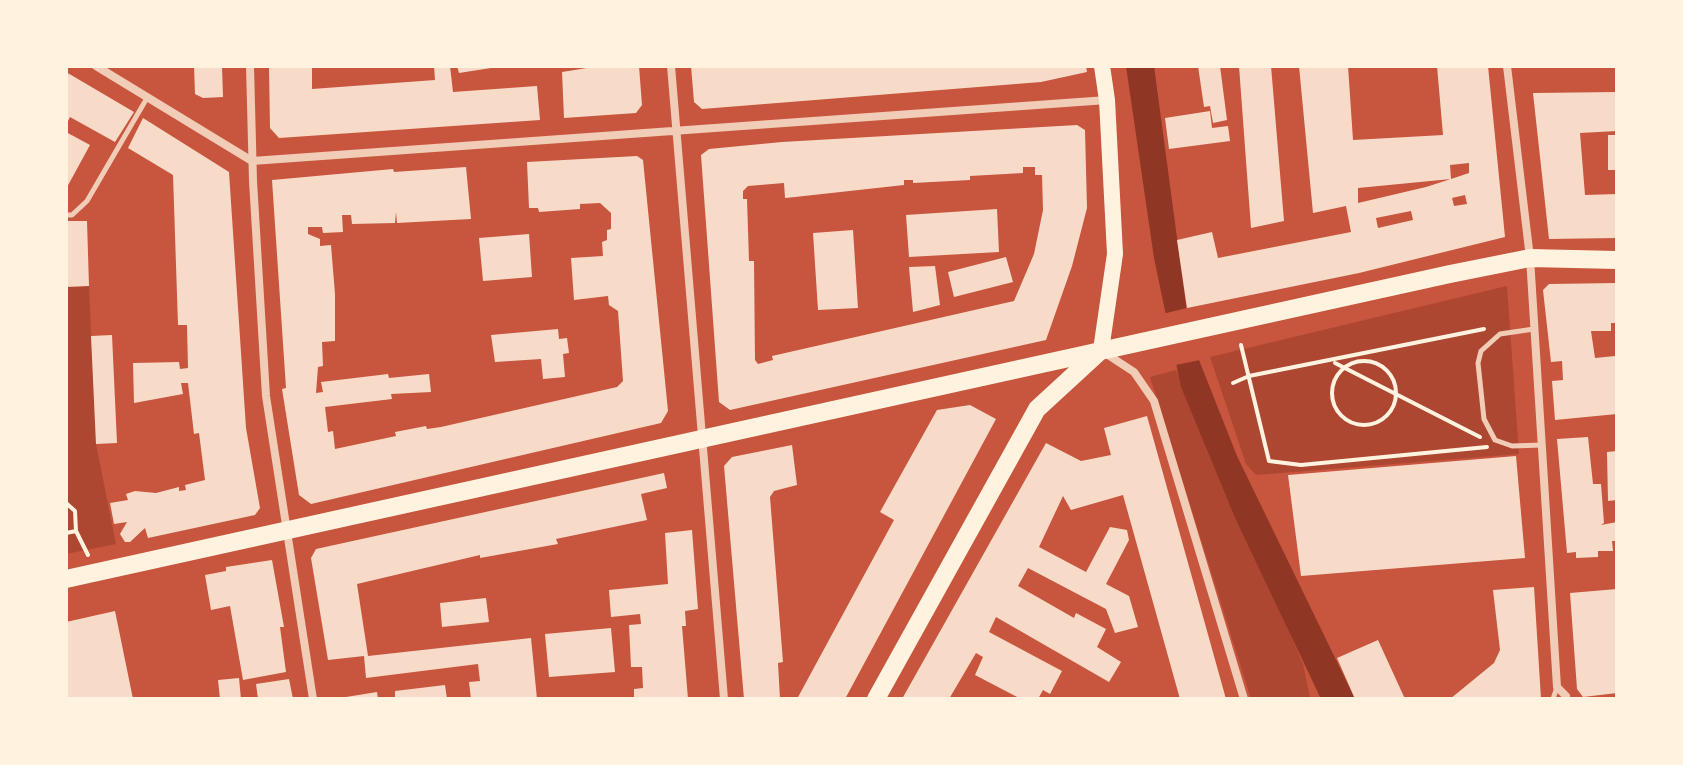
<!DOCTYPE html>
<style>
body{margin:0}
#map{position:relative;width:1683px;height:765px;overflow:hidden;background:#c8553d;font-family:Quicksand,sans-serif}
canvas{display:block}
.frame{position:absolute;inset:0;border:68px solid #fff3e0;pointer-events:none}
</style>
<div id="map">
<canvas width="1683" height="765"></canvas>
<div class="frame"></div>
</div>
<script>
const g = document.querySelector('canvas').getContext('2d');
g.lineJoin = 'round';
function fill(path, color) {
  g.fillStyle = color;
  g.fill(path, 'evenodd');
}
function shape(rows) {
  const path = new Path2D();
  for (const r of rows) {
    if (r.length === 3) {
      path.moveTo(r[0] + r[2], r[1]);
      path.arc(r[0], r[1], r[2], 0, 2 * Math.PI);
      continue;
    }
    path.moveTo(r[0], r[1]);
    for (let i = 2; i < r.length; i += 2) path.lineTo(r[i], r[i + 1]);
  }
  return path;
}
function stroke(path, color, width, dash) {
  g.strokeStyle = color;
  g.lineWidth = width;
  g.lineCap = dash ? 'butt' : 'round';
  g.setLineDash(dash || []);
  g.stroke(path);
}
fill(shape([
 [89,286,96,444,116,544,66,554,66,287],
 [1507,286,1519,454,1256,475,1246,464,1210,357],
 [1176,370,1303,664,1310,697,1251,699,1150,377]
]), '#ae4732');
fill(shape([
 [1126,66,1154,66,1190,335,1199,360,1237,456,1355,699,1321,699,1236,520,1181,387,1154,258]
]), '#8f3625');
fill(shape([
 [1187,308,1200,360,1171,366,1162,314]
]), '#c8553d');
fill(shape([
 [194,66,222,66,223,97,203,98,195,94],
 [269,66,312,66,312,89,435,80,434,66,450,66,453,92,537,86,540,120,279,138,270,128],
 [457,66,490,66,491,68,459,73],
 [599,66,639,66,642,105,636,113,564,118,562,72],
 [691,66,1086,66,1087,72,1041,82,702,109,694,102],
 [1198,66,1220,66,1227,120,1213,123,1210,106,1204,107],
 [1239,66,1271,66,1284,221,1251,228],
 [1299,66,1348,66,1353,140,1443,135,1437,66,1488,66,1505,237,1359,273,1187,308,1177,240,1212,232,1218,258,1351,232,1346,206,1313,213],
 [1469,163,1469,173,1454,178,1426,187,1358,203,1358,188,1451,179,1450,165],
 [1465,195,1467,204,1454,206,1452,198],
 [1411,211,1413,220,1378,228,1376,218],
 [66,72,134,112,115,142,70,117,66,125],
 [1617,92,1617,131,1580,133,1585,195,1617,194,1617,238,1549,239,1533,93],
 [1210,111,1212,128,1228,126,1230,141,1169,149,1165,118],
 [143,118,229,172,246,428,260,508,255,515,148,538,145,528,130,542,125,542,120,534,127,522,114,524,110,503,128,500,126,494,135,491,156,493,179,487,179,491,186,490,185,485,205,480,199,433,194,434,188,383,181,383,183,394,134,403,133,363,179,362,180,369,188,368,187,325,178,325,173,175,128,148],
 [1077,125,1085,130,1087,208,1072,266,1046,340,730,410,719,402,701,155,709,149,782,142],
 [1023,167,1035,167,1035,175,1042,175,1043,210,1034,254,1014,301,772,356,773,360,758,364,755,360,754,261,749,261,747,199,743,199,743,191,748,186,784,183,785,198,795,197,904,185,904,180,913,180,913,183,970,180,970,176,1023,173],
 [66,132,90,145,66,189],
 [1608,135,1617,135,1617,170,1608,170],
 [637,156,643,160,668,411,661,423,311,504,299,495,282,389,286,388,272,180,393,169,394,172,466,167,471,219,397,223,396,212,395,223,352,224,351,215,342,215,343,232,323,233,322,227,308,227,308,234,320,239,320,246,331,245,335,294,335,341,322,342,323,366,318,367,316,393,323,392,321,382,388,374,389,378,429,374,431,392,391,394,392,399,325,407,328,432,333,431,335,449,396,436,395,432,426,426,427,429,441,427,617,387,623,381,618,311,609,305,608,296,574,300,571,258,603,256,602,242,607,240,607,230,611,229,611,213,600,203,580,204,580,209,539,212,538,208,529,208,527,162],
 [997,209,999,252,909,257,906,215],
 [66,221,87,221,89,286,66,287],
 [853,230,858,308,818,310,813,233],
 [529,234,532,277,483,281,479,238],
 [1006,257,1013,282,954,297,948,272],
 [935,266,940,305,913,312,909,267],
 [1617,283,1617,323,1611,323,1611,331,1591,331,1595,358,1615,356,1617,414,1555,420,1552,381,1563,380,1562,361,1551,362,1543,290,1549,284],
 [558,329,559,339,567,338,569,353,563,354,565,377,543,379,541,359,495,362,491,335],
 [112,335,117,443,96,444,91,336],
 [970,405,996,419,845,699,797,699,894,520,880,512,937,410],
 [1147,416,1226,699,1180,699,1123,495,1071,510,1063,496,1039,547,1086,572,1110,527,1127,530,1129,540,1106,584,1129,596,1138,627,1115,633,1106,609,1028,568,1018,586,1074,618,1076,613,1106,629,1097,647,1121,662,1109,682,996,617,989,632,1062,671,1050,694,1043,690,1038,699,1021,699,975,675,983,657,976,653,949,699,902,699,1046,443,1081,461,1111,455,1104,428],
 [1588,437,1593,484,1601,484,1604,523,1601,525,1617,522,1617,541,1612,541,1613,551,1598,551,1598,557,1576,558,1576,552,1567,553,1557,439],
 [792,445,797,485,774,491,770,497,783,662,778,663,780,699,744,699,724,466,732,457],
 [1617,451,1617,500,1608,501,1607,452],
 [1516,456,1525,558,1301,576,1288,475],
 [664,473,667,488,641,494,647,520,556,539,558,544,480,558,480,555,357,584,368,656,531,638,537,699,471,699,469,682,480,681,478,664,366,678,364,656,328,660,311,558,316,549],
 [692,530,698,609,685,611,686,626,682,626,688,699,634,699,634,689,643,688,642,667,631,667,629,625,641,624,640,614,611,617,609,590,668,584,665,533],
 [272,560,284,627,280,627,286,672,243,680,230,606,211,610,205,575,226,571,226,567],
 [1534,587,1541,699,1450,699,1494,663,1500,650,1493,590],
 [1617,589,1617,693,1583,697,1577,689,1570,593],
 [486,598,489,622,442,627,440,603],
 [115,611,133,699,66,699,66,622],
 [611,628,615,672,549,677,545,634],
 [1378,640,1405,699,1355,699,1337,658],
 [239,678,241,699,220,699,218,680],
 [289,679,293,699,258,699,256,684],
 [445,685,447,699,395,699,395,691],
 [377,692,378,699,346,699,346,697]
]), '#f7dbc8');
stroke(shape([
 [1241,345,1269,461,1301,465,1487,447],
 [1364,393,32],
 [1335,363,1480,437],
 [1233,383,1249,376,1484,329],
 [66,503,75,511,76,531],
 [66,533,76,531,88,555]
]), '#fff3e0', 4);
stroke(shape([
 [66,215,72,215,87,201,147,98],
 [1534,329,1500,334,1481,351,1478,363,1484,419,1495,440,1512,446,1542,445],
 [1553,699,1557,687]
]), '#f1ccb7', 5);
stroke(shape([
 [96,66,252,161,1107,100],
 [250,66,253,181,266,396,313,699],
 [671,66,724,699],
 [1507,66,1530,258,1557,687,1566,696],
 [1105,353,1134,372,1154,401,1244,699]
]), '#f1ccb7', 8);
stroke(shape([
 [1101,350,1115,254,1107,100,1102,66]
]), '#fff3e0', 16);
stroke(shape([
 [66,579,1450,274,1530,258,1617,260],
 [876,699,1037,409,1099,352]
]), '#fff3e0', 18);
</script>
